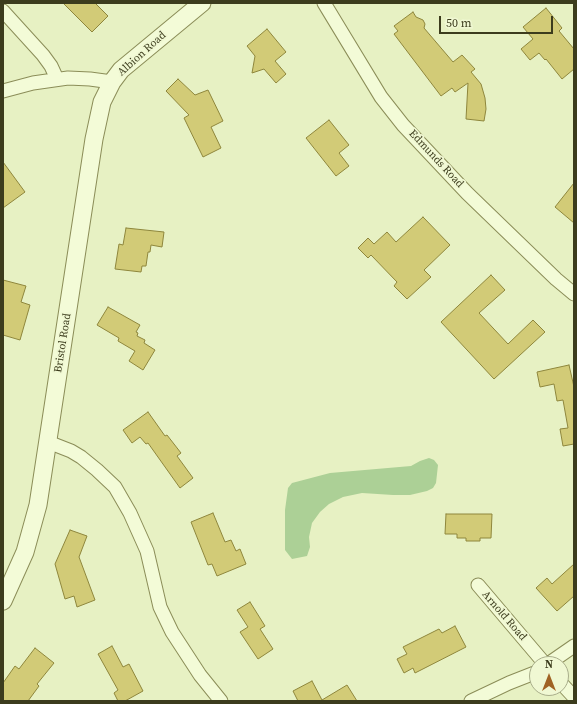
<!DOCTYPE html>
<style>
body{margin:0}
#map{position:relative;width:577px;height:704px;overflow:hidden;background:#e7f1c3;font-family:"Source Serif 4",serif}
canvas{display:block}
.frame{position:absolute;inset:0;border:4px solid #3c3c1d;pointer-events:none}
.north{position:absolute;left:529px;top:656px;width:40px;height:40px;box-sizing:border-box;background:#f0f8d3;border:1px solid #a8ad8a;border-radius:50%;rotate:0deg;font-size:11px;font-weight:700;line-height:16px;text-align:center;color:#3c3c1d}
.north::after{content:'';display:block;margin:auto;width:14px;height:18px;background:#a06324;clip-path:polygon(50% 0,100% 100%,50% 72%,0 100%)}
.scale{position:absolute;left:439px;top:16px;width:114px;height:18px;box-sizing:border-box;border:2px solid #3c3c1d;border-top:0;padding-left:5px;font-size:12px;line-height:14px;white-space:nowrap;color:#3c3c1d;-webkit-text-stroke:3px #f0f8d3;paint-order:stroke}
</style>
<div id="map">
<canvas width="577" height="704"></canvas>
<div class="frame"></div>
<div class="north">N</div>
<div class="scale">50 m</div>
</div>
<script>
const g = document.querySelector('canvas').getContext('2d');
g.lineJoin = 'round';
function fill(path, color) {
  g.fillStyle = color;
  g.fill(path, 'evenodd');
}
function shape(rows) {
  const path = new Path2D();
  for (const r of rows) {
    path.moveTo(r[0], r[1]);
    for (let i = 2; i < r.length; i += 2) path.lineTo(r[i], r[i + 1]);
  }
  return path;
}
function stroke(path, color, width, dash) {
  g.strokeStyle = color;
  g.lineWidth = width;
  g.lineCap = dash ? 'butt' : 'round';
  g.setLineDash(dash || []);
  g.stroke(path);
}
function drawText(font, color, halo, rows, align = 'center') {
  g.font = font + ' "Source Serif 4",serif';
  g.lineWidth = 3.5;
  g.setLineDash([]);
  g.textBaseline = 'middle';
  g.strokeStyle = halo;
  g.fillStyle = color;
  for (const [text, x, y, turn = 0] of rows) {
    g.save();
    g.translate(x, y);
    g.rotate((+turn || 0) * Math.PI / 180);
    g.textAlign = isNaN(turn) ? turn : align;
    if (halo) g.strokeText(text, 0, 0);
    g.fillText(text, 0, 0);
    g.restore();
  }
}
fill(shape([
 [429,458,434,460,438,465,436,483,433,488,427,491,410,495,393,495,362,493,343,497,329,504,320,512,312,523,309,537,310,547,307,556,292,559,285,550,285,510,288,488,292,483,330,473,411,466,420,461]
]), '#acd096');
const building = shape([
 [63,3,95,3,108,16,92,32,63,3],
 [546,8,562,28,559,31,574,49,574,69,562,79,546,59,545,60,539,53,530,60,521,49,533,39,523,27,546,8],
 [413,12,416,17,423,20,425,24,424,28,453,62,462,55,475,69,471,72,481,84,485,98,486,109,484,121,466,119,468,83,455,92,452,88,441,96,394,34,398,31,394,26,413,12],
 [267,29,286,52,275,61,286,74,276,83,264,69,252,73,255,56,247,46,267,29],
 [178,79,195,95,208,90,223,121,211,127,221,148,203,157,184,118,189,115,166,91,178,79],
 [329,120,349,145,339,153,349,166,336,176,306,138,329,120],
 [3,162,25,192,3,208,3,162],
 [574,183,574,223,555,207,574,183],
 [423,217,450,245,424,270,431,277,407,299,394,286,397,282,371,255,368,258,358,248,368,238,374,244,387,232,396,242,423,217],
 [126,228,164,232,162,247,151,245,150,252,148,252,146,266,142,266,141,272,115,269,119,244,123,245,126,228],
 [491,275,505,290,479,313,508,344,533,320,545,332,494,379,441,322,491,275],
 [3,280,26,286,21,302,30,305,20,340,3,335,3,280],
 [108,307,140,325,136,332,138,333,137,336,145,340,144,343,155,350,143,370,129,361,135,351,118,341,119,338,97,325,108,307],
 [569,365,574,387,574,444,563,446,560,429,568,428,563,400,557,401,554,384,540,387,537,372,569,365],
 [148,412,165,436,167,435,181,453,177,456,193,478,180,488,148,443,146,444,140,437,132,443,123,430,148,412],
 [213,513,225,542,231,540,236,551,240,549,246,564,217,576,212,564,208,565,191,522,213,513],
 [446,514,492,514,491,538,480,538,480,541,466,541,466,538,457,538,457,534,445,534,446,514],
 [70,530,87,536,79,557,95,600,77,607,74,596,65,599,55,564,70,530],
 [574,564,574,596,557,611,536,588,547,578,552,584,574,564],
 [250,602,265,626,260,629,273,649,258,659,240,632,248,627,237,610,250,602],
 [455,626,466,647,415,673,413,668,404,673,397,659,407,654,403,647,439,629,442,633,455,626],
 [112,646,123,667,129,664,143,691,125,701,118,701,114,693,118,690,98,654,112,646],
 [35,648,54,663,37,684,39,686,28,701,3,701,3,683,15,666,19,669,35,648],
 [312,681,322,700,347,685,357,701,298,701,293,691,312,681]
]);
fill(building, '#d2cb77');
stroke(building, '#8e863c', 1);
const minor = shape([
 [324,3,381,97,403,125,467,193,556,279,574,294],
 [3,11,43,55,51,66,57,79],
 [3,91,33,83,68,78,90,79,112,82],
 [48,442,71,451,81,457,97,470,115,487,130,513,147,551,160,607,172,632,200,675,221,701],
 [478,585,545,664],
 [548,664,574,646],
 [561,683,574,697],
 [471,701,509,683,537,672]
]);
const tertiary = shape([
 [3,601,25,552,38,505,94,139,102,102,112,82,121,70,202,3]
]);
stroke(minor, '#8b8d58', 15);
stroke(tertiary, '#8b8d58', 19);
stroke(minor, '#f3fbd7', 13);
stroke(tertiary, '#f3fbd7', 17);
drawText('11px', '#3c3c1d', '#f0f8d3', [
 ["Albion Road",142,54,-42],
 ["Edmunds Road",436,159,47],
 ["Bristol Road",63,343,-81],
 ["Arnold Road",504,616,49]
]);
</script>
